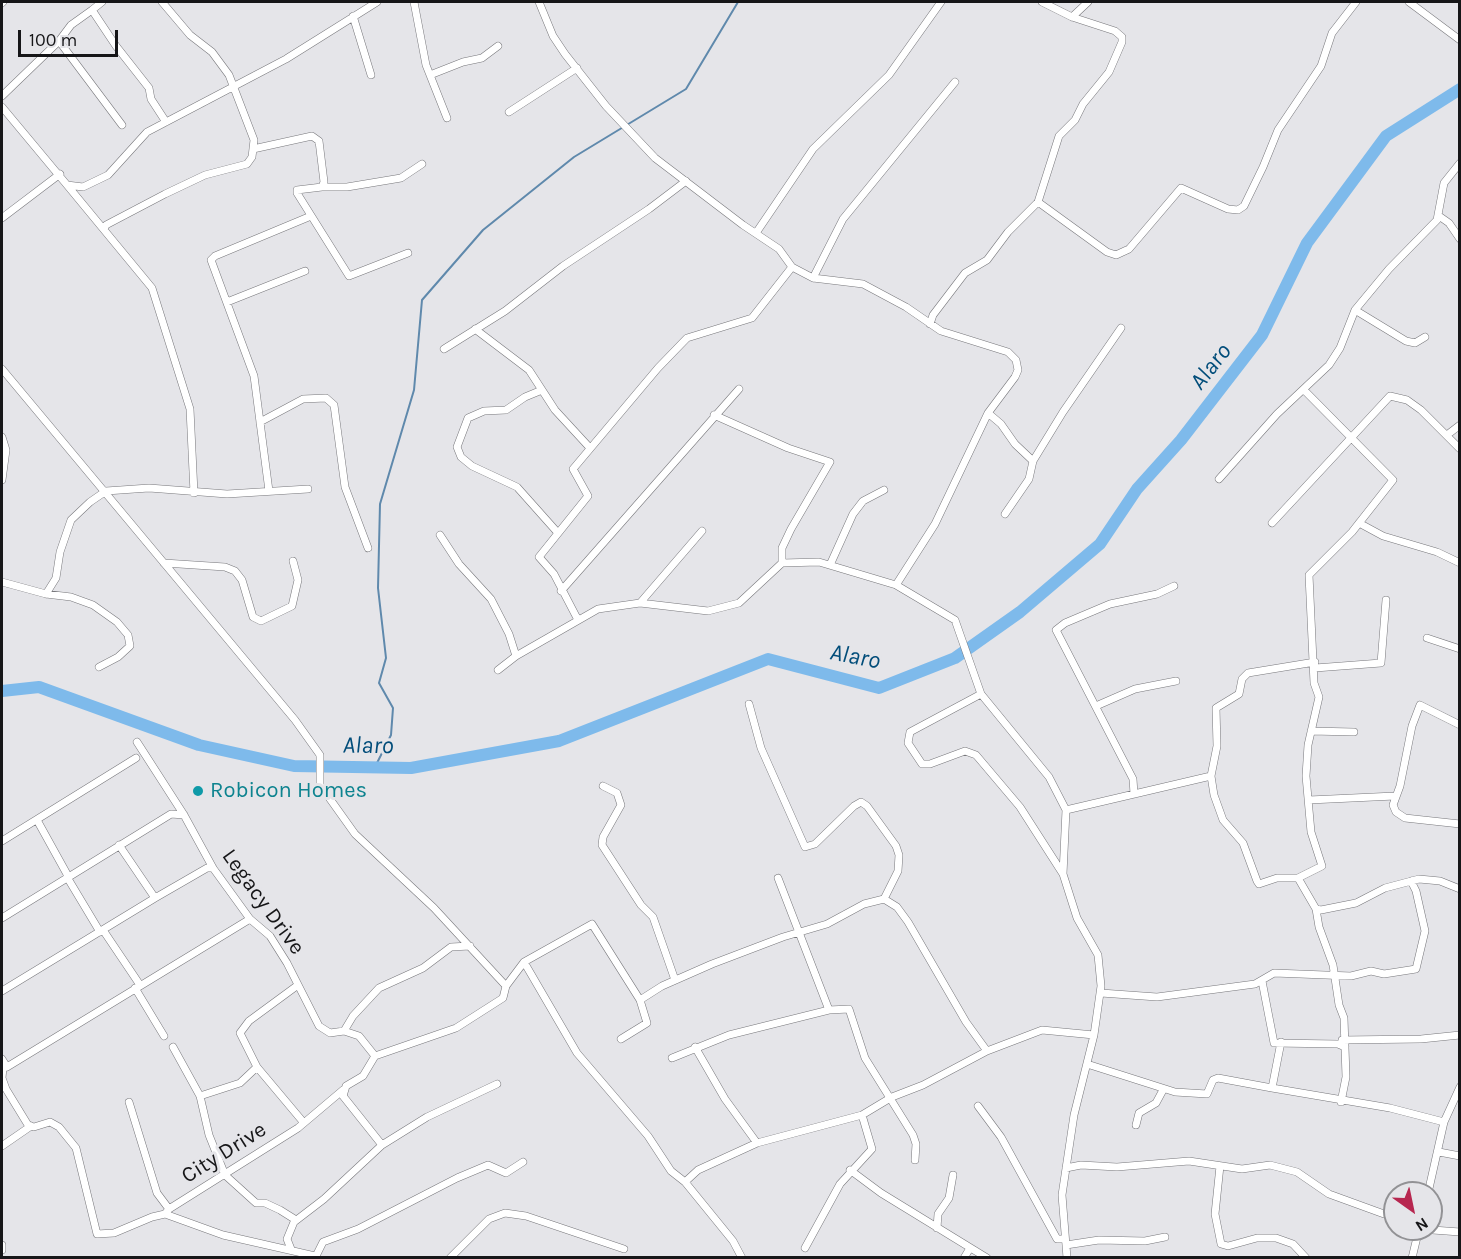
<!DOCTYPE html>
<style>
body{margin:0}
#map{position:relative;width:1461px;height:1259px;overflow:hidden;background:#e5e5e9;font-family:Karla,sans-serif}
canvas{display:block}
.frame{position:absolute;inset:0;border:3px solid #161618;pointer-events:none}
.north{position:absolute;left:1383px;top:1181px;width:60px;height:60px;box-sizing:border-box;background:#e5e5e9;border:2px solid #929295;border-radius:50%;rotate:147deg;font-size:16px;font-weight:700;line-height:24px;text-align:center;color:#161618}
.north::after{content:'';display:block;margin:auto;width:21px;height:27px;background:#b72750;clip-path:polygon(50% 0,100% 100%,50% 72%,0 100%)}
.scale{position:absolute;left:18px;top:30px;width:100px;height:27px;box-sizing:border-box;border:3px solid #161618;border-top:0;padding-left:8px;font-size:18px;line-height:21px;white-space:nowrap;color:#161618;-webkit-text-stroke:4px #e5e5e9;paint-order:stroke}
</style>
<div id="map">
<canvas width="1461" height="1259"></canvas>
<div class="frame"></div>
<div class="north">N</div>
<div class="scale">100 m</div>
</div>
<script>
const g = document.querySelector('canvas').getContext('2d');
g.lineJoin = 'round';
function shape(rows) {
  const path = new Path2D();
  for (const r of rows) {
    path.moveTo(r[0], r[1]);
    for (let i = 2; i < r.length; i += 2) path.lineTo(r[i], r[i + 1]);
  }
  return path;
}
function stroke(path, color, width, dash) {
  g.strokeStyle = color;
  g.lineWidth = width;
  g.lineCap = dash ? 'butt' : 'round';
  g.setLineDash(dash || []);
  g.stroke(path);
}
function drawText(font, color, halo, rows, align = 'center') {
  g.font = font + ' Karla,sans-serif';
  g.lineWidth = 6;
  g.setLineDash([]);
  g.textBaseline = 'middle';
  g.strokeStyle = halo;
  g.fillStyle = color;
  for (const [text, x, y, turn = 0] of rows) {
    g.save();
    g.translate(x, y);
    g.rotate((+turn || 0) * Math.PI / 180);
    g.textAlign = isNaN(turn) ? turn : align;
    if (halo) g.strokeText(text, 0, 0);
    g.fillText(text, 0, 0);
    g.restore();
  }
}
stroke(shape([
 [375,767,391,735,393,708,379,683,386,658,378,588,380,504,414,390,422,300,483,230,574,157,686,89,738,2]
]), '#5f89ac', 2);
stroke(shape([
 [2,691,39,687,199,745,294,766,411,768,559,741,768,659,879,688,955,658,1020,612,1100,544,1137,489,1181,440,1262,335,1307,243,1386,136,1460,89]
]), '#7ebaeb', 12);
const minor = shape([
 [414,2,426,65,447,118],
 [539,2,553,36,565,54,606,106,655,158,743,225,779,249,792,267,813,278,863,284,906,307,941,331,1008,352,1016,360,1018,370,1015,377,988,413,935,524,896,585,955,620,981,694,1049,777,1066,810,1063,874,1077,918,1098,955,1101,986,1094,1035,1074,1115,1062,1195,1067,1258],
 [1409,2,1460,40],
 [2,3,3,2],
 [92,10,102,2],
 [353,16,371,75],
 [1072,17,1088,2],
 [59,41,122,125],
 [430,75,463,62,482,58,498,46],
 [2,96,59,41,71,25,92,10,116,46,149,88,151,99,166,122],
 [2,107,67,185,83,187,108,175,147,132,286,59,377,2],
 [509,112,577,68],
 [253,149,312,136,319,141,324,182,322,187,297,190,297,193,349,276,408,253],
 [67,185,152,288,190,409,194,493],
 [322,187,347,187,401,178,422,164],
 [1038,202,1107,252,1116,255,1129,249,1181,188,1228,209,1238,210,1244,206,1263,167,1278,130,1321,66,1332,33,1356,2],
 [1439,216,1449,223,1460,239],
 [2,218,60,174],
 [104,229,106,225,165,194,205,175,247,164,252,157,254,140,229,75,212,52,190,35,162,2],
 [756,233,813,149,889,75,941,2],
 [813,278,843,219,955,82],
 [227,302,305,271],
 [1355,310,1406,341,1415,343,1425,337],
 [930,324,933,315,965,273,987,260,1008,232,1038,202,1059,136,1075,120,1083,104,1109,72,1122,42,1122,37,1115,31,1072,17,1042,2],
 [475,329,529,370,555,410,590,448],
 [444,349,505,311,563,266,649,209,686,181],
 [2,369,295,720,320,755,320,785,355,834,434,908,506,986],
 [542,390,525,397,506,410,484,411,468,418,457,447,461,457,472,466,517,487,558,533],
 [988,413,1001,424,1015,444,1033,461],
 [260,422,303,399,326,398,334,405,345,487,368,548],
 [1447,435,1460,425],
 [2,437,6,450,2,480],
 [1219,479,1277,414,1329,365,1340,348,1355,310,1389,269,1437,220,1444,183,1460,163],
 [269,491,254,376,211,260,215,256,311,216],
 [1005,514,1029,479,1033,461,1063,412,1121,328],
 [1272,523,1390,396,1407,400,1421,410,1460,449],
 [1359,523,1383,536,1437,552,1460,563],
 [440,535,459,564,491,599,509,634,516,656],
 [164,563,225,567,235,571,242,580,253,617,261,621,292,606,298,580,293,561],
 [782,563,819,562,896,585],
 [830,565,853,514,863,501,884,490],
 [2,582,46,594,71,597,93,605,117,622,128,635,130,646,118,657,99,667],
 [561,591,739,389],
 [46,594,56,578,60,552,71,520,90,502,106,491,149,488,227,494,308,489],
 [640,603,702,531],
 [578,620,554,574,539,557,588,496,573,469,658,368,687,338,752,318,792,267],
 [1427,638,1460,649],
 [1315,668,1381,663,1386,600],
 [498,670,516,656,598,609,640,603,708,611,739,603,782,563,782,548,791,529,830,462,788,448,714,415],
 [981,694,910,732,908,743,922,764,930,764,965,751,976,755,1020,807,1063,874],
 [749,704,761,748,805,847,815,844,854,806,861,802,867,806,896,846,899,855,898,871,884,899],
 [1096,706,1135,689,1176,681],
 [1460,725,1420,705,1412,726,1400,786,1393,805,1396,812,1405,818,1460,824],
 [1311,731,1354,732],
 [137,742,184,815,213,868,250,919,270,936,287,963,319,1026,330,1033,344,1031,359,1036,375,1056],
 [1211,776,1214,795,1223,820,1243,843,1257,881,1259,884,1277,878,1298,878,1316,909,1319,927,1333,965,1339,1005,1344,1018,1346,1077,1341,1102],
 [603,786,617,793,621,805,603,837,602,845,641,905,653,917,675,980],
 [1134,794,1133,779,1056,630,1065,623,1110,604,1157,594,1174,586],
 [1309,800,1395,796],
 [1066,810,1211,776,1217,746,1216,708,1239,694,1242,679,1248,673,1315,662],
 [37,820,68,876],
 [2,841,136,758],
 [119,845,155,898],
 [67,877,100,932],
 [1298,878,1322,866,1311,832,1306,776,1308,745,1319,697,1314,683,1309,575,1352,532,1393,480,1305,391],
 [1316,909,1321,910,1356,903,1385,888,1419,879,1440,881,1460,889],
 [2,918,171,814,184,815],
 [103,930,140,985],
 [524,962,577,1053,648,1136,671,1171,685,1182,733,1241,742,1258],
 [1262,981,1274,1043,1338,1044,1345,1047],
 [298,985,249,1021,240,1033,257,1067,304,1123],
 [135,988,164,1036],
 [2,991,155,898,207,868,213,868],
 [1101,993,1157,997,1255,984,1274,973,1351,976,1371,971,1384,974,1416,969,1425,931,1416,891,1411,881],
 [640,1000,662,986,712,964,783,937,827,924,864,904,884,899,897,907,908,922,966,1022,987,1051,1042,1030,1094,1035],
 [829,1010,849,1009,865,1058,913,1135,916,1144,915,1160],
 [344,1031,353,1016,379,988,423,968,451,947,470,946],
 [1342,1040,1421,1039,1460,1035],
 [173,1047,200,1096],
 [695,1047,725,1099,757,1143],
 [375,1056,456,1028,503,998,506,986,524,962,592,924,640,1000,647,1023,621,1039],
 [672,1058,729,1035,829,1010,778,878],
 [2,1059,7,1067,3,1068,2,1078,6,1089,28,1125,34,1127,50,1122,59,1127,76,1148,97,1234,114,1233,152,1217,165,1214],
 [1087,1064,1175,1092,1207,1094,1213,1080,1218,1078,1272,1088,1281,1042],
 [7,1067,250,919],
 [257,1067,240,1083,200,1096,209,1135,225,1175,256,1203,265,1203,280,1210,296,1220],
 [1272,1088,1390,1108,1444,1122],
 [129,1102,157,1193,169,1209],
 [978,1106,1001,1137,1057,1239,1065,1239],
 [1136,1125,1139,1113,1156,1103,1163,1090],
 [382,1145,427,1117,497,1084],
 [2,1146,31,1126],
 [1439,1152,1460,1156],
 [1220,1166,1215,1214,1221,1244,1228,1246,1257,1238,1276,1238,1293,1244,1306,1258],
 [1066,1168,1081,1165,1117,1167,1189,1161,1242,1169,1270,1165,1297,1172,1329,1194,1384,1214],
 [850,1170,881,1193,987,1258],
 [685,1182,698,1170,757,1143,862,1115],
 [1428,1193,1444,1122,1460,1087],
 [165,1214,169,1209,298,1128,343,1090],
 [165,1214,223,1235,315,1256],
 [937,1228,938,1214,949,1198,953,1175],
 [1419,1229,1460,1232],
 [2,1245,2,1250],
 [1066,1245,1099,1240,1145,1241,1165,1237],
 [805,1248,840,1184,872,1149,862,1115,892,1097,923,1085,987,1051],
 [291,1249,287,1239,294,1222,324,1199,382,1145,343,1096,346,1086,363,1076,375,1056],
 [315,1258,323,1242,358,1229,457,1178,488,1165,506,1173,523,1162],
 [450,1258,489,1219,505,1213,526,1216,624,1249],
 [964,1258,970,1248],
 [1412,1258,1419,1229]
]);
stroke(minor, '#77777b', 8);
stroke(minor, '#fff', 7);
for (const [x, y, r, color] of [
 [198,791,6,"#0f9aa8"]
]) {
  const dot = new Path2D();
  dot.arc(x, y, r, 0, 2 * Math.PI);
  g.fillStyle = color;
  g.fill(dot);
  stroke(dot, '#e5e5e9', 2);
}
drawText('22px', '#0d838f', '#e5e5e9', [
 ["Robicon Homes",210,791]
], 'left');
drawText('22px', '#161618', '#e5e5e9', [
 ["Legacy Drive",263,902,54],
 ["City Drive",224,1153,-32]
]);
drawText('italic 24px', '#024d7a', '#e5e5e9', [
 ["Alaro",1211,367,-52],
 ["Alaro",855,657,11],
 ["Alaro",368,746,1]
]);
</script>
